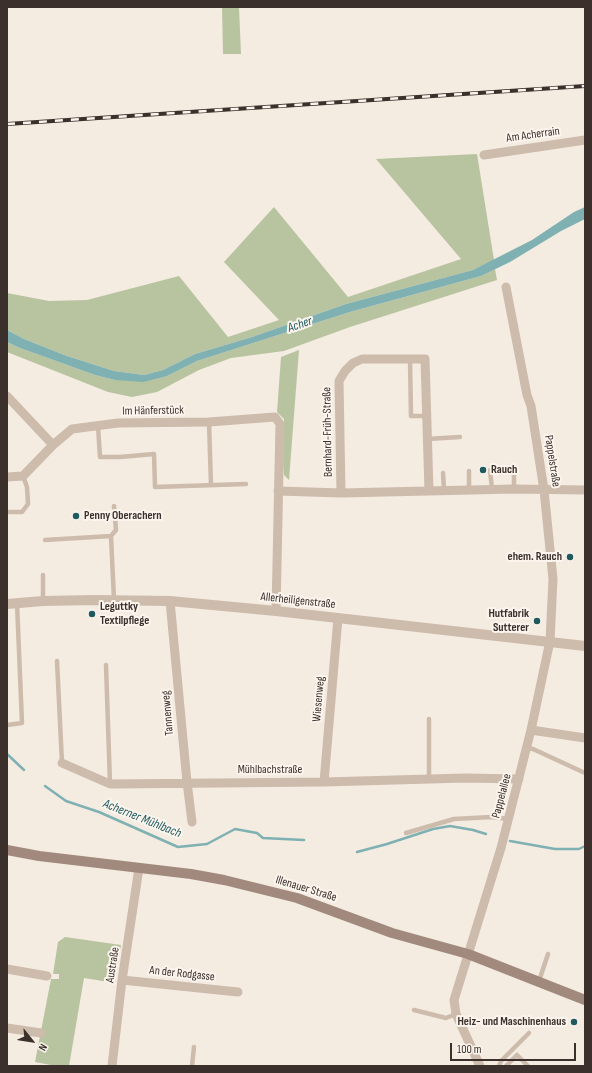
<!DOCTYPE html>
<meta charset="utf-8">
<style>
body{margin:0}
#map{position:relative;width:592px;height:1073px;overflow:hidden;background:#f4ebe1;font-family:"Sofia Sans Condensed",sans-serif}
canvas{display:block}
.frame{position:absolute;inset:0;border:8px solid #3b302b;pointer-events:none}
.north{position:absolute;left:12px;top:1021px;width:40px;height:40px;-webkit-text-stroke:3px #fbf5ee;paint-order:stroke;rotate:120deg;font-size:11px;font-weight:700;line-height:16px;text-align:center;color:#3b302b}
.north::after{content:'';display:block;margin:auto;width:14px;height:18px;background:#3b302b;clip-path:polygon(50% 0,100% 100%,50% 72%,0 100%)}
.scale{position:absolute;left:450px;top:1043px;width:126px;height:18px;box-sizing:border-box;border:2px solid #3b302b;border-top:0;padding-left:5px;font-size:12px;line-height:14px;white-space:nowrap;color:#3b302b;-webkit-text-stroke:3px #fbf5ee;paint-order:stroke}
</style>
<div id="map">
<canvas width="592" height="1073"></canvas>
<div class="frame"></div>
<div class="north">N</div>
<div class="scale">100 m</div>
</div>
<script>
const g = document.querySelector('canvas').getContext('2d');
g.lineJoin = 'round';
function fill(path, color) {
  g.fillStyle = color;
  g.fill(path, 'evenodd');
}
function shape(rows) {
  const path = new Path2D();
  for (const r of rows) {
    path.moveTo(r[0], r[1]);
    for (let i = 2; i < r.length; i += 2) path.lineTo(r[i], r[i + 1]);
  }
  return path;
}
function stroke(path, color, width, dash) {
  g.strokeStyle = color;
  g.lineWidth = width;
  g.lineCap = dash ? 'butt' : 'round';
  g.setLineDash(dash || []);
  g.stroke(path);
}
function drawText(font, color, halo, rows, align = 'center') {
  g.font = font + ' "Sofia Sans Condensed",sans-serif';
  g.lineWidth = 4;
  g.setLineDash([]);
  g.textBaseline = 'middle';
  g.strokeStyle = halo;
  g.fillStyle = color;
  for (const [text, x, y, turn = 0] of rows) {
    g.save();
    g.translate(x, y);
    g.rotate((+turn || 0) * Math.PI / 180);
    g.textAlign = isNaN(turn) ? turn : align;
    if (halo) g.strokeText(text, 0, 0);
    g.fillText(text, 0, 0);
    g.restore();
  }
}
fill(shape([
 [222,7,239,7,241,54,223,54],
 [477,154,494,260,473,270,346,304,252,337,195,354,163,370,144,375,114,371,67,356,24,339,7,330,7,293,49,301,87,300,179,276,228,337,279,320,224,262,274,207,348,297,461,259,376,159],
 [495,269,497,280,350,327,284,351,231,358,199,370,157,392,132,397,108,392,7,352,7,342,20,348,95,375,115,380,167,376,197,361,350,312,481,276],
 [299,350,289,480,284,475,283,463,281,460,284,419,277,412,281,357],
 [65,937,121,945,115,983,84,978,69,1066,56,1066,35,1062,51,979,59,979,59,974,53,974,58,942]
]), '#b8c4a0');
fill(shape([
 [585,207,585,219,561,231,510,262,481,276,350,312,197,361,167,376,143,382,115,380,95,375,20,348,7,342,7,330,24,339,67,356,114,371,144,375,163,370,195,354,252,337,346,304,473,270,532,240,574,212]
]), '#7fb0b2');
stroke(shape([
 [7,754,24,770],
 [45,786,66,801,99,812,178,847,207,844,235,829,257,833,263,838,304,840],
 [510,841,555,849,579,849,585,846],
 [357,852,387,844,433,829,450,826,473,830,486,834]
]), '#7fb0b2', 2.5);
stroke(shape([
 [410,359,411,416,426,416],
 [209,422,211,485],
 [98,426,100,457,120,457,154,454,155,487,246,484],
 [427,439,460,437],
 [514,469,514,489],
 [490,470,492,489],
 [469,471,469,490],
 [443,473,444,490],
 [7,512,22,512,28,504,27,487,23,476],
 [111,536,116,530,114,506],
 [45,540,111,536,114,600],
 [43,575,43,601],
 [57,661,62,763],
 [106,665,110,784],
 [429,719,429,779],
 [7,725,22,723,17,603],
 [527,748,533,749,585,773],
 [406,833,454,819,491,817,508,819],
 [539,981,548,954],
 [414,1010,446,1018,456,1014],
 [192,1066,194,1047],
 [499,1066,501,1061,529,1033],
 [506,1066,517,1055,528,1066]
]), '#cdbbac', 4.5);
stroke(shape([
 [484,155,585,140],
 [7,396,53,445],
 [7,477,23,476,53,445,72,429,118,423,209,422,275,417,280,424,276,611],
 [278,491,341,493,514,489,585,490],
 [341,493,339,381,345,371,353,363,362,359,425,359,429,491],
 [170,601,187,782,192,822],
 [531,730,585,738],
 [62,763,110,784,324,782,465,778,519,779],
 [324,782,338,618],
 [7,969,47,976],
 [122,980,238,992],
 [7,1028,41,1033],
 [112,1066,122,980,139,868],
 [480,1066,456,1014,454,1000,501,848,531,730,550,641,553,579,544,490,531,406,527,395,506,287]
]), '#cdbbac', 9);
stroke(shape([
 [7,604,43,601,95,600,170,601,276,611,585,646]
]), '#cdbbac', 10);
stroke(shape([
 [7,850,39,856,191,874,224,880,297,898,392,933,468,954,585,1000]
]), '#a18a7d', 10);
const rail = shape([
 [7,124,585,86]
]);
stroke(rail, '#3b302b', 4);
stroke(rail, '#fbf5ee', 2.5, [8]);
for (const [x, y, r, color] of [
 [483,470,4,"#1f5a5e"],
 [76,516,4,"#1f5a5e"],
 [570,557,4,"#1f5a5e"],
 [92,614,4,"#1f5a5e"],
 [537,621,4,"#1f5a5e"],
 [574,1022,4,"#1f5a5e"]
]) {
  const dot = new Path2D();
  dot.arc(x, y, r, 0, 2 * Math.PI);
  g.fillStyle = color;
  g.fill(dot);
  stroke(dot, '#fbf5ee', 1.5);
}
drawText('12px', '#3b302b', '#fbf5ee', [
 ["Am Acherrain",533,135,-8],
 ["Im Hänferstück",153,411,-1],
 ["Bernhard-Früh-Straße",328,432,-91],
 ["Pappelstraße",552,461,81],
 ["Allerheiligenstraße",298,601,6],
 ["Wiesenweg",319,699,-85],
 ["Tannenweg",168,713,-95],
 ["Mühlbachstraße",270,770],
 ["Pappelallee",502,796,-75],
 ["Illenauer Straße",306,889,17],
 ["Austraße",113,965,-81],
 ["An der Rodgasse",182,974,6]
]);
drawText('bold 12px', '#3b302b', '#fbf5ee', [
 ["Rauch",491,470],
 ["Penny Oberachern",84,516],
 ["ehem. Rauch",562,557,"right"],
 ["Leguttky",100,607],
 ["Textilpflege",100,621],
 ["Hutfabrik",529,614,"right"],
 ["Sutterer",529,628,"right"],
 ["Heiz- und Maschinenhaus",566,1022,"right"]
], 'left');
drawText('italic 13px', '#1f5a5e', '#fbf5ee', [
 ["Acher",300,325,-19],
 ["Acherner Mühlbach",142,819,22]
]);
</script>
